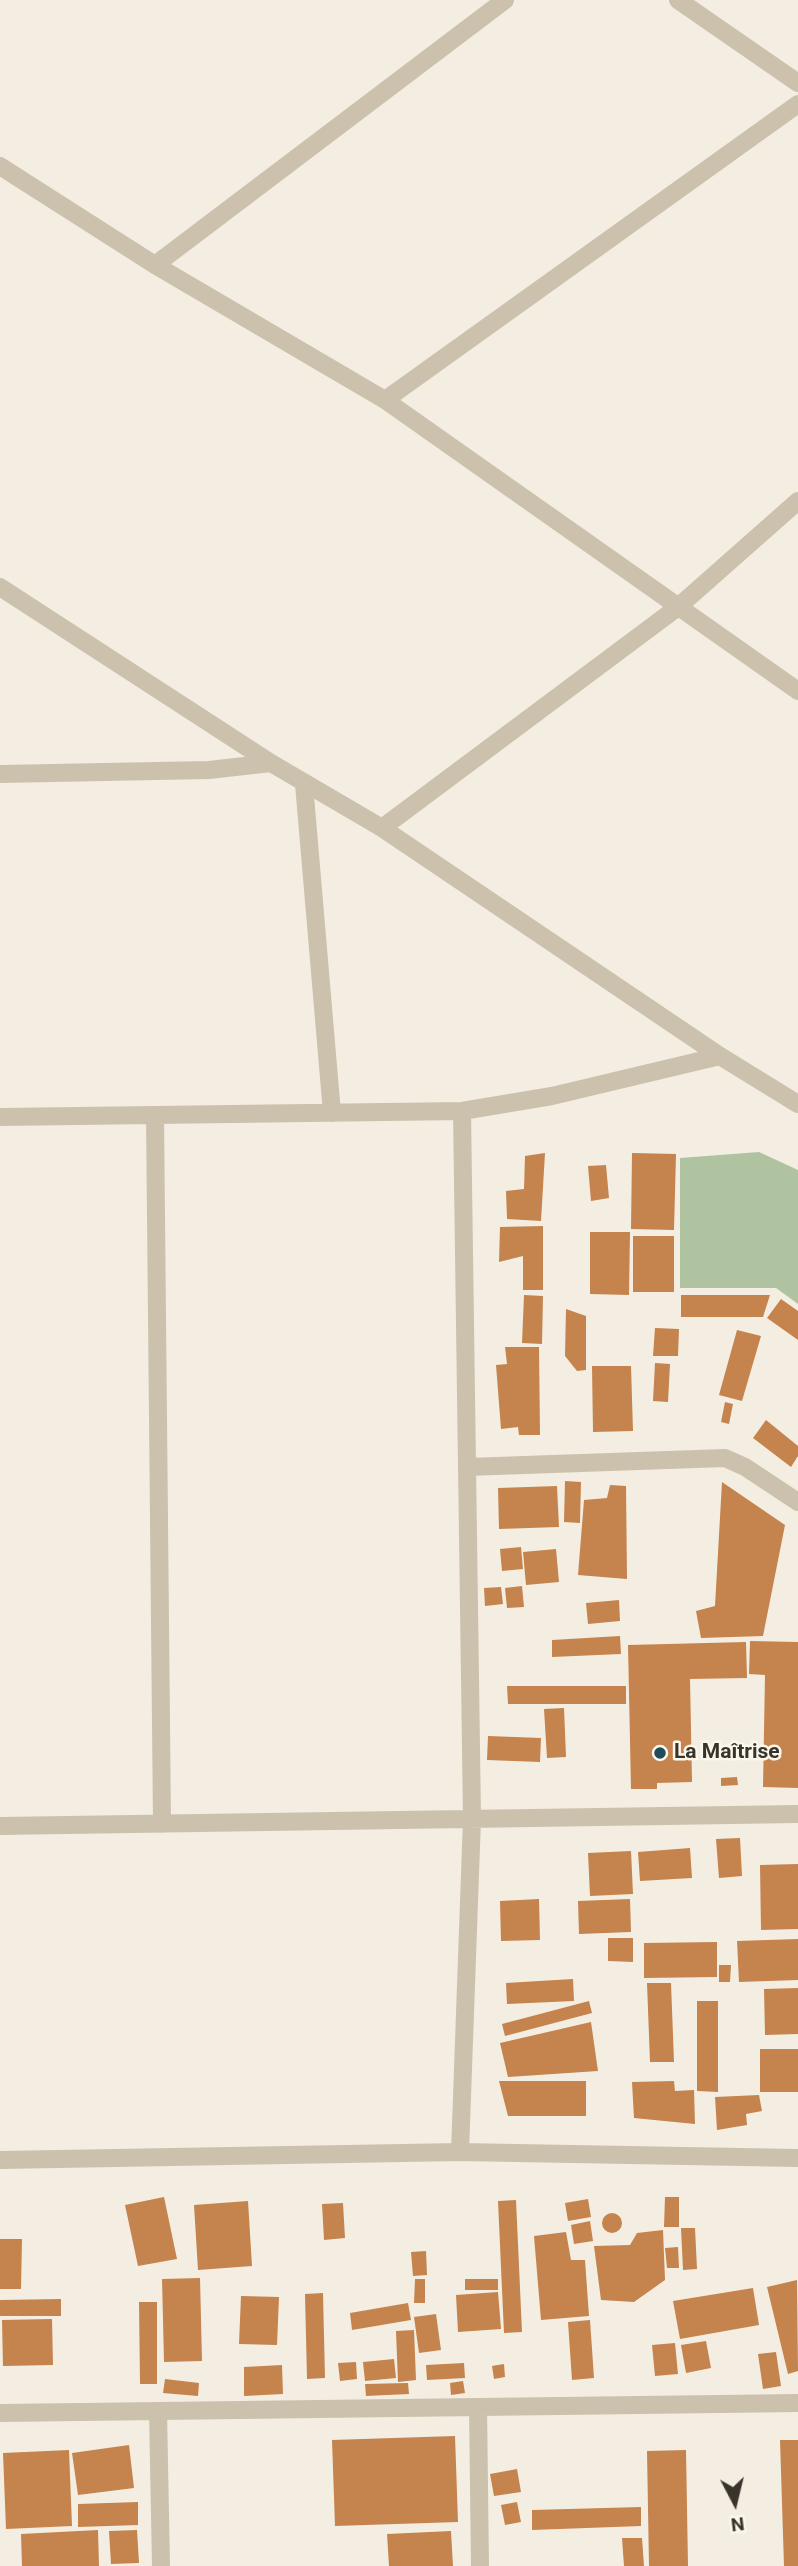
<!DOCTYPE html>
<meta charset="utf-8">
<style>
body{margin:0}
#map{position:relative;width:798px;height:2566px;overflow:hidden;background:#f3eee1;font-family:Roboto,sans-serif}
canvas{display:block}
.north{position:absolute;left:700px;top:2468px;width:70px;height:70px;-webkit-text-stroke:5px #faf7ed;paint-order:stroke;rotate:173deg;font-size:19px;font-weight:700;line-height:28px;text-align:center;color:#3a332b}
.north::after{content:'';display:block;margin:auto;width:24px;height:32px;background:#3a332b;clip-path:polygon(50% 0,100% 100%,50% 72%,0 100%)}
</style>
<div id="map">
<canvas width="798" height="2566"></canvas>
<div class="north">N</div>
</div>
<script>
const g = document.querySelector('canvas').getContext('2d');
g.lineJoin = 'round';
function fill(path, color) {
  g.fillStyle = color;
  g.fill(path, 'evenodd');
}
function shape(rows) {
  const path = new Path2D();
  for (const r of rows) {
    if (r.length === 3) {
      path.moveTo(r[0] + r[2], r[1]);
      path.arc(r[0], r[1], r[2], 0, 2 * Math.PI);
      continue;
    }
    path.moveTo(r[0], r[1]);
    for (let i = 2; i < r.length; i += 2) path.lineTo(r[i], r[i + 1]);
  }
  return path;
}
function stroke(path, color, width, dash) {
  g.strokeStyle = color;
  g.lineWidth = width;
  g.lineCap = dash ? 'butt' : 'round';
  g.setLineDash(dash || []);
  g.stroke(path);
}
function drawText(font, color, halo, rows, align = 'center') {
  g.font = font + ' Roboto,sans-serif';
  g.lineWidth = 5;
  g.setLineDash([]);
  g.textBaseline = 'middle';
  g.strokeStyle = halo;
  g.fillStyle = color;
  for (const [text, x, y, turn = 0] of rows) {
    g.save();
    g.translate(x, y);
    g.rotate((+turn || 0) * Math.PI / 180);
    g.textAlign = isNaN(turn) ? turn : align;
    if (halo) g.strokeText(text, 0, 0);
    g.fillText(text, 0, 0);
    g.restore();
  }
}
fill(shape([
 [759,1152,798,1170,798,1304,776,1288,680,1288,680,1158]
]), '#b0c3a0');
fill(shape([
 [545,1153,541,1221,507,1219,506,1191,524,1189,525,1156],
 [632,1153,676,1154,674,1230,631,1229],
 [606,1165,609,1198,591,1201,588,1166],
 [543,1226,543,1290,523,1290,523,1256,499,1262,500,1227],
 [590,1232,630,1232,629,1295,590,1294],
 [633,1236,674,1236,674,1292,633,1292],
 [524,1295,543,1296,542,1344,522,1343],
 [681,1295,770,1295,763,1317,681,1317],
 [781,1299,798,1311,798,1340,767,1318],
 [566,1309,586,1316,586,1370,577,1371,565,1356],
 [655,1328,679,1329,678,1356,653,1356],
 [737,1330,761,1336,742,1401,719,1395],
 [505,1347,539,1347,540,1435,519,1435,518,1427,501,1429,496,1365,507,1364],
 [655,1363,670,1364,668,1402,653,1401],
 [592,1366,631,1366,633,1431,593,1432],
 [725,1402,733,1404,729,1424,721,1422],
 [766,1420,798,1446,798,1456,791,1467,753,1438],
 [565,1481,581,1482,580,1523,564,1522],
 [722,1482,785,1525,763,1636,701,1638,696,1611,715,1606],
 [610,1485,626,1486,627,1579,578,1575,584,1500,607,1498],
 [557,1486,559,1527,499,1529,498,1488],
 [521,1547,523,1569,502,1571,500,1549],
 [556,1549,559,1582,526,1585,523,1552],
 [522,1586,524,1607,507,1608,505,1588],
 [501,1587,503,1604,485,1606,484,1588],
 [619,1600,620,1621,588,1624,586,1603],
 [620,1636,621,1654,552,1657,552,1640],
 [750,1641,798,1642,798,1788,763,1787,765,1675,749,1674],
 [746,1642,747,1678,690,1679,692,1782,657,1783,657,1789,631,1789,628,1645],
 [507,1686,626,1686,626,1704,508,1704],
 [564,1708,566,1757,547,1758,544,1709],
 [488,1736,541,1738,540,1762,487,1760],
 [737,1777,738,1785,721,1786,721,1778],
 [740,1838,742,1876,719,1878,716,1839],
 [690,1848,692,1878,640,1881,638,1852],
 [631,1851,633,1894,590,1896,588,1853],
 [798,1864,798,1929,761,1930,760,1865],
 [539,1899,540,1940,501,1941,500,1901],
 [630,1899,631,1932,579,1934,578,1901],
 [608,1938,633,1938,633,1962,608,1961],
 [798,1939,798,1980,739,1982,737,1941],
 [717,1942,717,1977,644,1978,644,1943],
 [719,1965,731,1965,730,1982,719,1982],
 [573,1979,574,2001,507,2004,506,1983],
 [647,1983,671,1983,674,2062,650,2062],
 [798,1988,798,2034,765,2035,764,1989],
 [589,2001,592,2013,505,2036,502,2024],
 [697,2001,718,2001,718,2092,697,2091],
 [591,2022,598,2071,508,2077,500,2043],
 [760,2049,798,2049,798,2092,760,2092],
 [499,2081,586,2081,586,2116,508,2116],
 [674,2081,675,2091,694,2090,695,2124,634,2118,632,2082],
 [759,2095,762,2111,746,2114,747,2125,717,2130,715,2097],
 [164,2197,177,2259,138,2266,125,2205],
 [665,2197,679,2197,679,2227,664,2227],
 [588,2199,591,2217,568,2221,565,2203],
 [516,2200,522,2332,504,2333,498,2201],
 [248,2201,252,2266,198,2270,194,2205],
 [343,2203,345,2238,324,2240,322,2204],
 [612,2223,10],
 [590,2221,593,2241,574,2244,571,2225],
 [681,2228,695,2228,697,2269,683,2270],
 [663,2230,665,2280,634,2302,601,2300,594,2246,630,2245,637,2233],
 [566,2232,571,2260,585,2260,589,2316,541,2320,534,2236],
 [0,2239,22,2239,21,2289,0,2289],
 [678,2247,679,2268,667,2268,665,2248],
 [426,2251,427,2275,413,2276,411,2252],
 [200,2278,202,2361,164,2362,162,2279],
 [415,2279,425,2279,425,2303,414,2303],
 [465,2279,498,2279,498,2290,465,2290],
 [797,2280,798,2371,788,2374,767,2287],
 [753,2288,759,2325,680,2339,673,2301],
 [498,2292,501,2329,458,2332,456,2295],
 [323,2293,325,2378,307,2379,305,2294],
 [241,2296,279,2297,277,2345,239,2344],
 [61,2299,61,2316,0,2316,0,2300],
 [139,2302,157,2302,157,2384,140,2384],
 [408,2303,411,2320,352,2330,350,2313],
 [436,2314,441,2350,419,2353,414,2317],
 [52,2319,53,2365,3,2366,2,2320],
 [590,2320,594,2378,572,2380,568,2322],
 [414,2330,416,2380,398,2382,396,2331],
 [706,2341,711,2368,686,2373,681,2345],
 [675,2343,678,2374,655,2376,652,2345],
 [776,2352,781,2386,763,2389,758,2354],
 [394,2359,396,2378,365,2381,363,2362],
 [356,2362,357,2379,340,2381,338,2363],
 [464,2363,465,2378,427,2380,426,2365],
 [504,2364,505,2377,494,2379,492,2366],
 [282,2365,283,2394,244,2396,244,2367],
 [165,2379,199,2383,198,2396,163,2393],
 [463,2381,465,2393,451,2395,450,2383],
 [408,2383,409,2394,366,2396,365,2384],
 [455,2436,458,2522,335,2526,332,2440],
 [780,2440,798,2440,798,2566,784,2566],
 [129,2445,134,2488,78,2495,72,2453],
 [69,2450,72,2526,6,2529,3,2453],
 [686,2450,688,2566,649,2566,647,2451],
 [517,2469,521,2492,494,2496,490,2474],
 [138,2502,138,2525,78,2527,78,2504],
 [517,2502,521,2522,505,2525,501,2505],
 [641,2507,641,2526,532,2530,532,2510],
 [98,2530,99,2566,22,2566,21,2534],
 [137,2530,139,2563,111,2564,109,2531],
 [451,2531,453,2566,389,2566,387,2534],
 [622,2538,642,2538,644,2566,624,2566]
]), '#c5834d');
stroke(shape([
 [678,0,798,83],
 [0,166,155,265,385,400,798,691],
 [155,265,505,0],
 [385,400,798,104],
 [0,587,271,763,382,828,720,1056,798,1104],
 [0,774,209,770,271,763],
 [304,784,332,1113],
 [382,828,678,607,798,501],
 [155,1115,162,1824],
 [0,1117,462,1111,552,1096,720,1056],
 [467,1467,725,1458,745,1467,798,1502],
 [0,1826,798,1814],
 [460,2152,472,1819,462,1111],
 [0,2160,460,2152,798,2158],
 [478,2407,480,2566],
 [158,2411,161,2566],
 [0,2413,798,2403]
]), '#ccc1ac', 18);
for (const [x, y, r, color] of [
 [660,1753,7,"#204b5c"]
]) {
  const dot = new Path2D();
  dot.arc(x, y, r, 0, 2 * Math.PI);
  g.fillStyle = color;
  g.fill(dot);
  stroke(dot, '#faf7ed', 2.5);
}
drawText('bold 21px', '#3a332b', '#faf7ed', [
 ["La Maîtrise",674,1753]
], 'left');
</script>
